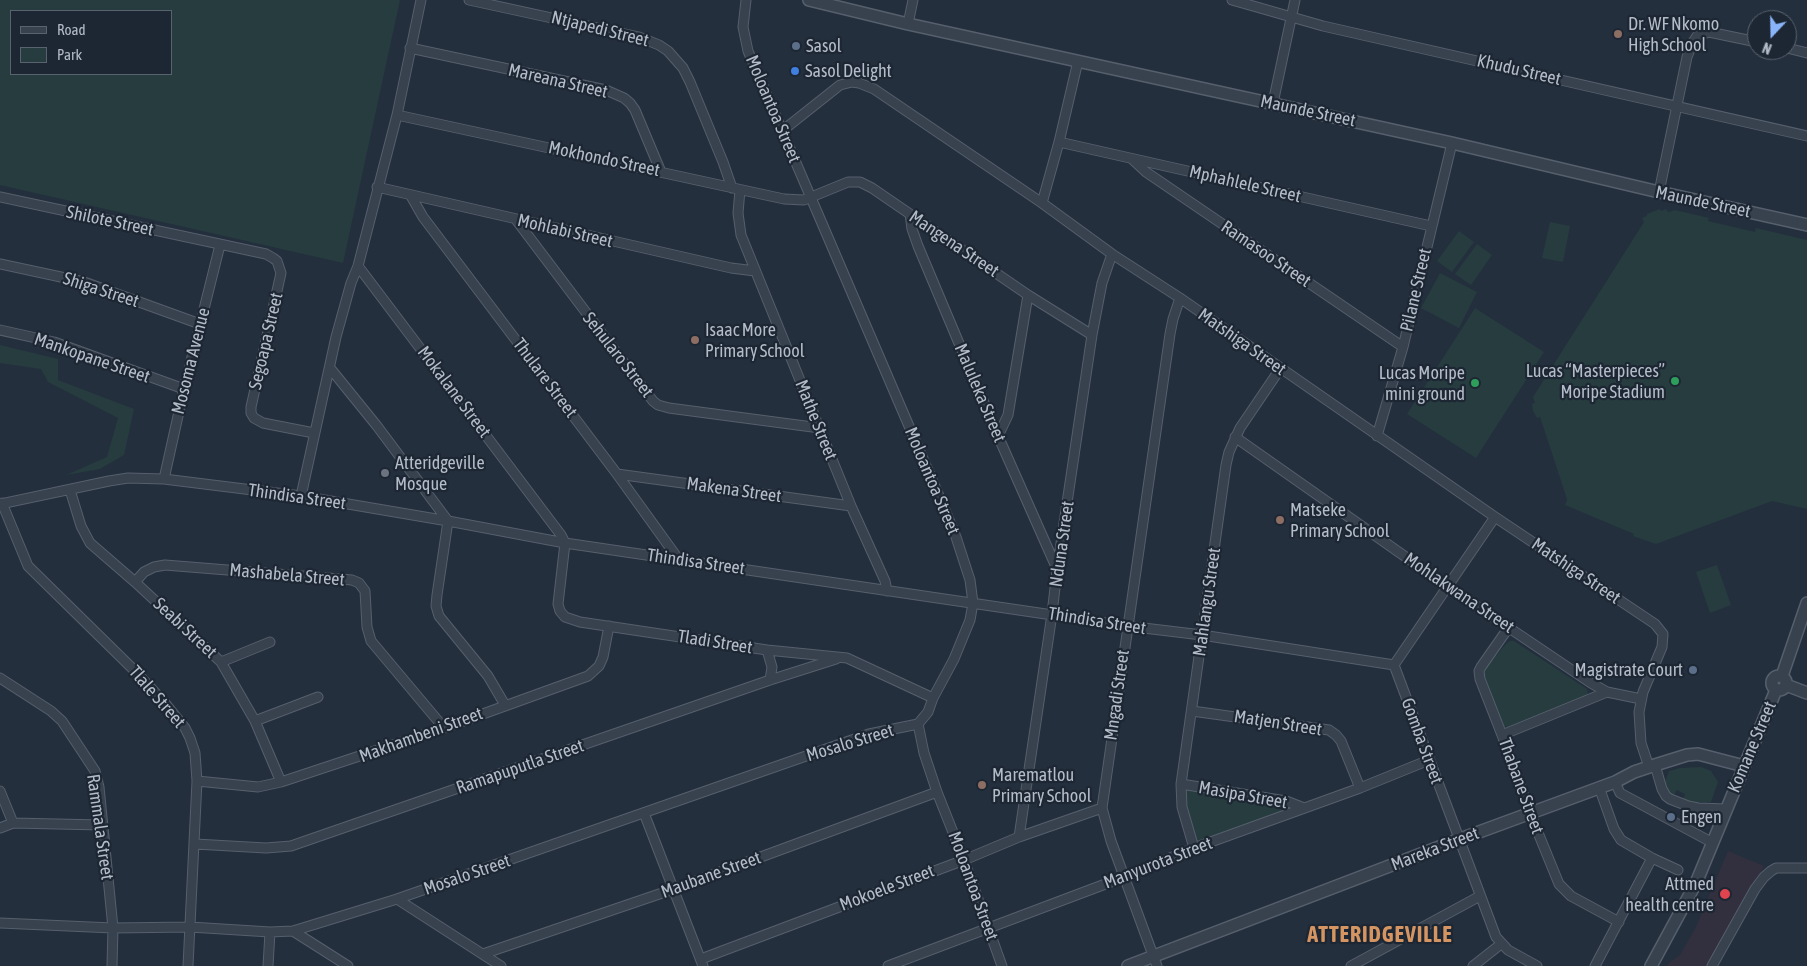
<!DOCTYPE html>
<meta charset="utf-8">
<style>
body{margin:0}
#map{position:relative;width:1807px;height:966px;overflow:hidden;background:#242f3e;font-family:"Asap Condensed",sans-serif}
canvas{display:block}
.legend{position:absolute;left:10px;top:10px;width:162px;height:65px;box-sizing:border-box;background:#1d2633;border:1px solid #59626f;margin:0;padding:6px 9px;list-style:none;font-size:15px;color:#b4bcc9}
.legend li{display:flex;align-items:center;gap:10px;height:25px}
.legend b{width:25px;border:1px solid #59626f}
.north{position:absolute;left:1747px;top:10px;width:50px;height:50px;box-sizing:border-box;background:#1d2633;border:1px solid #59626f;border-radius:50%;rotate:201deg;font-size:14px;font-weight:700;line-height:20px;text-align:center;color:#b4bcc9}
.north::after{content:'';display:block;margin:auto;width:18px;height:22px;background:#8ab4f8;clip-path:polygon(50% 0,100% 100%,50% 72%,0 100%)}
</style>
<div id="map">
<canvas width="1807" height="966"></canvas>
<ul class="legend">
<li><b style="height:6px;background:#38414e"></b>Road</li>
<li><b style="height:14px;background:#263c3f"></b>Park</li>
</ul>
<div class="north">N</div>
</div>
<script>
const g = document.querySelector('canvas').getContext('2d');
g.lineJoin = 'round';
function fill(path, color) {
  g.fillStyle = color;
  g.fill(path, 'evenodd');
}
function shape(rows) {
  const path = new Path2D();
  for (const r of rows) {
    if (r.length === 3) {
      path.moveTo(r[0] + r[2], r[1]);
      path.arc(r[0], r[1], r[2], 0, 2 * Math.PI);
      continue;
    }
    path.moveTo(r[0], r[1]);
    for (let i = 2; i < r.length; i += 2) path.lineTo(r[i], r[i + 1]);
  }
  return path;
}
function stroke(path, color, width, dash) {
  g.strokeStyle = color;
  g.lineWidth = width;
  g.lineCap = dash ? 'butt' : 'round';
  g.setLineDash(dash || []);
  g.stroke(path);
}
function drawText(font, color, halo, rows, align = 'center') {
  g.font = font + ' "Asap Condensed",sans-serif';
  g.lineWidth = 4.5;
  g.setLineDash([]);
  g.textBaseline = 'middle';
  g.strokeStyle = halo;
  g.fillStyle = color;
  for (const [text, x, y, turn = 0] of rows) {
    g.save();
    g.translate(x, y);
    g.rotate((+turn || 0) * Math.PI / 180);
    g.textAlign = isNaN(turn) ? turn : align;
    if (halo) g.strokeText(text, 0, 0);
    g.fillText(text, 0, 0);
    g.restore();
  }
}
fill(shape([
 [1728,851,1764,866,1711,966,1667,966,1670,962,1680,955,1695,929]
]), '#32303f');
fill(shape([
 [0,0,400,0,343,263,0,185],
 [11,11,171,11,171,74,11,74],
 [1660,209,1661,211,1666,209,1668,212,1675,210,1709,218,1708,221,1755,232,1756,228,1807,240,1807,509,1772,501,1656,544,1633,536,1634,534,1565,505,1567,500,1565,493,1540,417,1537,418,1533,411,1532,404,1535,403,1533,397,1644,222,1642,218,1647,216,1647,214],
 [1550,222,1570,226,1563,262,1542,258],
 [1459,231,1474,242,1452,272,1437,261],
 [1477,244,1492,255,1471,285,1455,274],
 [1440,273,1477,292,1459,328,1440,318,1444,310,1440,318,1421,308],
 [1475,308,1544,352,1476,458,1407,414],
 [0,345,58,359,58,380,134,409,124,455,100,469,66,475,107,457,118,418,48,382,41,369,0,363],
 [1717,565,1731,605,1710,613,1696,572],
 [1510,641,1514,641,1587,689,1588,695,1510,728,1501,725,1482,672,1506,644],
 [1701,767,1711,771,1718,782,1711,802,1688,802,1683,799,1685,794,1677,790,1674,795,1668,792,1665,782,1669,771,1680,768],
 [1185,788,1280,803,1282,812,1202,842,1194,838,1183,801]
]), '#263c3f');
const minor = shape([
 [469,0,639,37,659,45,668,51,683,68,690,82,723,162,732,188],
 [746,0,743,27,748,51,945,510,956,537,970,580,973,603,970,620,954,659,933,698,928,712,918,724,924,753,937,792,964,860,1002,966],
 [1232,0,1323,26,1807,136],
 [908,24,913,0],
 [410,48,606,90,624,98,630,103,635,110,661,172],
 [1787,48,1807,53],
 [1273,103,1295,0],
 [397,115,784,199,804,200,848,182,860,182,872,188,1028,295,1092,335],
 [782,131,840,85,852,82,859,83,874,89,1042,203,1112,254,1180,298,1495,517,1655,624,1663,634,1662,647,1643,692,1639,712,1641,743,1649,767],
 [1059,142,1431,226],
 [1132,159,1146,172,1403,347],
 [377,187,731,268,755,271],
 [740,190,738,213,741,235,851,506,885,581,887,591],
 [1659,192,1687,57,1693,42,1697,36,1709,32,1757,42],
 [411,196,423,217,617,474,679,560],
 [0,197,266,254,273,258,277,261,281,273,251,407,251,413,254,418,263,423,314,433],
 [1042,203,1059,142,1078,61],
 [910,214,912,229,918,246,998,436,1057,569],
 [517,221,653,401,658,405,669,408,820,428],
 [0,264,84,282,200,324],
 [358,266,561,535,565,543,558,604,560,611,565,617,580,622,767,650,847,658,933,698],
 [0,330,54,342,184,389],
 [330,368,377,426,448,521,437,595,436,606,439,616,488,676,505,705],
 [998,436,1008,415,1028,295],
 [1377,436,1403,347,1452,143],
 [1235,437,1447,586,1591,683,1607,692,1641,699],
 [617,474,851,506],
 [164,479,184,389,220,245],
 [70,490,81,526,90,543,135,582,221,662,255,721,281,782],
 [301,496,336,337,351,283,358,266,397,115,421,0],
 [2,503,28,566,136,672,164,702,185,728,190,738,195,753,197,781,188,966],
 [0,504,109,481,128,478,164,479,301,496,448,521,565,543,1127,626,1202,635,1394,665],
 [1495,517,1394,665,1496,937,1508,950,1537,966],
 [135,582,144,572,154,567,165,565,352,580,359,583,365,591,367,627,371,641,444,728],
 [1509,627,1481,667,1479,671,1480,679,1502,735,1530,813,1559,884,1571,896,1619,922],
 [767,650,772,667,770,680],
 [221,662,270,642],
 [0,678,51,711,62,721,95,771,99,787,113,928,112,966],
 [1192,711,1329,730,1336,735,1341,741,1360,788],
 [255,721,318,697],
 [1502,735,1607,692],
 [1655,765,1662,789,1666,796,1670,799,1688,806,1698,808,1726,809],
 [197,781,258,787,281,782,444,728,588,676,599,666,603,657,609,626],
 [1615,782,1620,793,1713,843],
 [1181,784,1286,801,1304,808],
 [1599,787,1614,829,1621,840,1652,858,1678,870],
 [0,791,13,823],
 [644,813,703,966],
 [0,828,13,823,102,825],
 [1019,837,1052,614,1057,570,1092,335,1102,283,1112,254],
 [195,844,266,848,291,846,770,680,836,659],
 [1194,848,1182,807,1181,784,1226,465,1229,452,1240,428,1280,369],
 [397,899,501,966],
 [0,923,113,928,190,927,270,932,293,931,397,899,869,734,918,724],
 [293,931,348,966],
 [483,954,674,889,937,792],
 [701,959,964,860,1019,837,1102,808],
 [268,966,270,932],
 [888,966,1124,877,1194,848,1360,788,1429,760],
 [1157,966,1111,841,1102,808,1170,334,1173,319,1180,298],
 [1351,966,1480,896],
 [1473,966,1501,944],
 [1595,966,1652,858],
 [1712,966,1755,889,1764,877,1771,871,1776,868,1807,868]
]);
const tertiary = shape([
 [809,0,908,24,1452,143,1659,192,1807,225],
 [1779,683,7],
 [1782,676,1807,603],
 [1786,685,1807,693],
 [1128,966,1460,839,1615,782,1634,772,1655,765,1687,755,1698,754,1744,766],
 [1651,966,1696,883,1776,690]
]);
stroke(minor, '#565f6c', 11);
stroke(tertiary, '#565f6c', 14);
stroke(minor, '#38414e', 9);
stroke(tertiary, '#38414e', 11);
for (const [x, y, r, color] of [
 [1618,34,5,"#8d6e63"],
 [796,46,5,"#5c6f8a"],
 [795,71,5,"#3f7fe0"],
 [695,340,5,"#8d6e63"],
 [1675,381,5,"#2e9e5b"],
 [1475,383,5,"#2e9e5b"],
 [385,473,5,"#6b7280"],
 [1280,520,5,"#8d6e63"],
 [1693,670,5,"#5c6f8a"],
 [982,785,5,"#8d6e63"],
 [1671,817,5,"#5c6f8a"],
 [1725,894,6,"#e0444e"]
]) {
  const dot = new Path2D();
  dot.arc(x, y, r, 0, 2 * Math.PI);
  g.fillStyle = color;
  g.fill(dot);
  stroke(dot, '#1d2633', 2);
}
drawText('18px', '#b4bcc9', '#1d2633', [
 ["Dr. WF Nkomo",1628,24],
 ["High School",1628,45],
 ["Sasol",806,46],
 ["Sasol Delight",805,71],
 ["Isaac More",705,330],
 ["Primary School",705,351],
 ["Lucas “Masterpieces”",1665,371,"right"],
 ["Moripe Stadium",1665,392,"right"],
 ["Lucas Moripe",1465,373,"right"],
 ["mini ground",1465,394,"right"],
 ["Atteridgeville",395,463],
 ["Mosque",395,484],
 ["Matseke",1290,510],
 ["Primary School",1290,531],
 ["Magistrate Court",1683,670,"right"],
 ["Marematlou",992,775],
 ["Primary School",992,796],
 ["Engen",1681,817],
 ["Attmed",1714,884,"right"],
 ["health centre",1714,905,"right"]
], 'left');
drawText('18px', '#b4bcc9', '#1d2633', [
 ["Ntjapedi Street",600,29,14],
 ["Khudu Street",1519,70,13],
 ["Mareana Street",558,81,13],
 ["Moloantoa Street",773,109,67],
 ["Maunde Street",1308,111,12],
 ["Mokhondo Street",604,159,12],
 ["Mphahlele Street",1245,184,13],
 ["Maunde Street",1703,202,12],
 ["Shilote Street",110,221,12],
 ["Mohlabi Street",565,231,13],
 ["Mangena Street",954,244,34],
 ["Ramasoo Street",1266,254,34],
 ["Shiga Street",101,290,18],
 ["Pilane Street",1416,290,-77],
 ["Segoapa Street",266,341,-77],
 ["Matshiga Street",1242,342,35],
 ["Sehularo Street",618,355,52],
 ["Mankopane Street",92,358,19],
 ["Mosoma Avenue",191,361,-76],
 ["Thulare Street",545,378,53],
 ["Mokalane Street",454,392,53],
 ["Maluleka Street",980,393,67],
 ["Mathe Street",816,420,68],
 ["Moloantoa Street",932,481,67],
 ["Makena Street",734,490,8],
 ["Thindisa Street",297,497,8],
 ["Nduna Street",1062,544,-82],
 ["Thindisa Street",696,562,8],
 ["Matshiga Street",1576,571,34],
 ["Mashabela Street",287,575,5],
 ["Mohlakwana Street",1459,593,34],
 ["Mahlangu Street",1207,602,-82],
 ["Thindisa Street",1097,621,9],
 ["Seabi Street",185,628,43],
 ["Tladi Street",715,642,9],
 ["Mngadi Street",1117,695,-82],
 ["Tlale Street",157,697,49],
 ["Matjen Street",1278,723,9],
 ["Makhambeni Street",421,735,-20],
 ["Gomba Street",1422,741,70],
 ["Mosalo Street",850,743,-17],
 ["Komane Street",1752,747,-67],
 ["Ramapuputla Street",520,767,-19],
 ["Thabane Street",1521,786,70],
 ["Masipa Street",1243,795,10],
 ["Rammala Street",100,827,82],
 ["Mareka Street",1435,849,-21],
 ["Manyurota Street",1158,863,-21],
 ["Mosalo Street",467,875,-19],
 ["Maubane Street",711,875,-20],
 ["Moloantoa Street",973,886,70],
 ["Mokoele Street",887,888,-21]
]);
g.letterSpacing = '1px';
drawText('bold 22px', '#d59563', '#1d2633', [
 ["ATTERIDGEVILLE",1380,935]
]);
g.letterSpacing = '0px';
</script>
